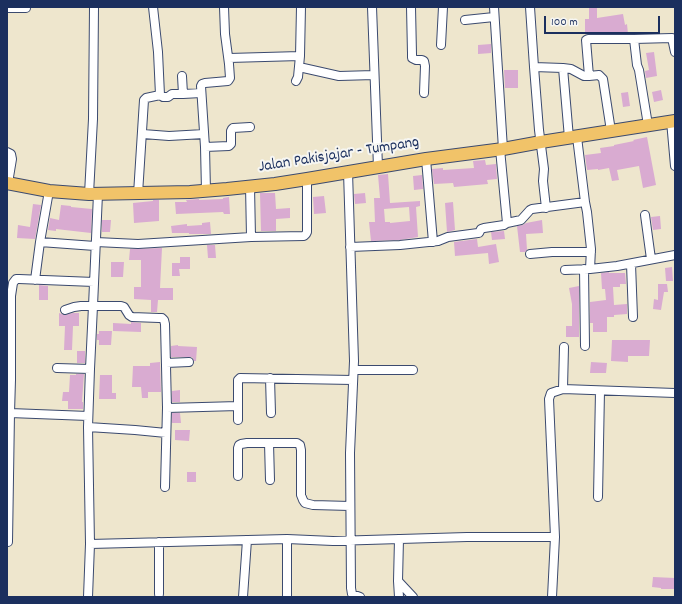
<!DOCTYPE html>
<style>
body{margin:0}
#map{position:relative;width:682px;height:604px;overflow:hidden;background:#eee6cd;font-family:Dekko,sans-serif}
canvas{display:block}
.frame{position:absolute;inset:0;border:8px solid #1b2f5e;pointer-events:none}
.scale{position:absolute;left:544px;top:16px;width:116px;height:18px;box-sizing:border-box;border:2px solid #1b2f5e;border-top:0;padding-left:5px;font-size:12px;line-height:14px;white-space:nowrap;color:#1b2f5e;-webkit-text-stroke:3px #f6f6f2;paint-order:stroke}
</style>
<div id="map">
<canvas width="682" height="604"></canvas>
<div class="frame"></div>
<div class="scale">100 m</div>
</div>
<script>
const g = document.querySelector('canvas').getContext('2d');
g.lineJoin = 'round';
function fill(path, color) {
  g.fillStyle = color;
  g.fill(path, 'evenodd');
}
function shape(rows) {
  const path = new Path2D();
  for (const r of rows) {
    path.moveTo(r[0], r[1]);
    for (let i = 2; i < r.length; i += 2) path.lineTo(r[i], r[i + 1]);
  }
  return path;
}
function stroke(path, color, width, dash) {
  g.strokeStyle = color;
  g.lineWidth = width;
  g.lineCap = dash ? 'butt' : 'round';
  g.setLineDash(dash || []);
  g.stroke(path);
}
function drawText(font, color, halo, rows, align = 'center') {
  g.font = font + ' Dekko,sans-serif';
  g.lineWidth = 4;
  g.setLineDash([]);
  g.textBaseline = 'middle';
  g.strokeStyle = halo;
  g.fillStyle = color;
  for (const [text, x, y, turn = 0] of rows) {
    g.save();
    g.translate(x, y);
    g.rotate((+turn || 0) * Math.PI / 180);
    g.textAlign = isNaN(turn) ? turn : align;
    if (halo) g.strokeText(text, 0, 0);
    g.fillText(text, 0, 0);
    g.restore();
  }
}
fill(shape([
 [589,7,597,7,597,18,623,14,625,25,627,24,628,34,613,34,613,33,604,34,604,32,585,32,585,19,589,19],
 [491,44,491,53,478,54,478,45],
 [654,52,657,76,646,78,645,71,649,70,646,53],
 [504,70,518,70,518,88,505,88],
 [661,90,663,100,654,102,652,92],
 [628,92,630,106,623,107,621,93],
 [647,137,656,185,643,188,639,166,617,170,619,180,612,181,609,168,598,170,598,169,587,170,585,155,601,153,600,148,614,146,614,145,634,141,633,140],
 [485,160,486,165,496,164,497,179,487,180,488,184,454,187,453,183,434,184,432,169,443,168,443,170,474,168,473,161],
 [388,174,390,203,420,201,420,206,416,207,418,237,400,240,371,241,369,222,375,222,374,198,380,198,378,175],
 [409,207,410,221,390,223,390,222,385,222,384,209],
 [422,175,423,189,414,190,413,176],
 [260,193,275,193,276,209,290,208,290,218,276,219,276,231,261,231],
 [365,193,366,203,355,204,354,194],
 [324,196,326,213,314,214,313,197],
 [229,197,230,214,224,214,223,212,176,214,175,202,187,202,186,200,199,199,199,200,223,199,223,198],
 [153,200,159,200,159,221,134,223,133,203,153,201],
 [453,202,455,230,447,232,445,203],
 [33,204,41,205,35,239,17,238,18,225,30,227],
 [61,205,71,206,71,207,92,209,91,233,56,229,56,231,48,230,50,218,59,220],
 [660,216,661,229,653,230,651,217],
 [102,220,111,220,110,232,102,232],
 [542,220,543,233,526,234,527,250,525,252,520,252,517,226,523,225,526,223],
 [210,222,211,234,189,234,189,233,172,233,171,226,187,224,187,226,202,225,202,223],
 [504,231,505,239,492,240,491,232],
 [477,239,478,247,496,244,499,262,489,264,488,253,455,256,454,242],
 [207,245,215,245,216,258,208,258],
 [162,248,160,288,173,288,173,300,158,300,157,312,151,312,151,300,134,299,134,287,141,287,141,260,129,260,130,249],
 [180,257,190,257,190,269,179,269,180,276,172,276,172,263,180,263],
 [111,262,124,262,123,277,111,277],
 [672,267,673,281,666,281,665,268],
 [609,272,609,273,625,273,626,284,620,284,620,287,613,287,614,305,627,304,627,314,614,315,614,317,607,317,607,332,593,332,593,323,590,323,590,302,606,300,605,289,602,289,601,273],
 [658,284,667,284,668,292,664,292,661,310,653,309,654,299,658,300],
 [39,285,48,286,48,300,39,300],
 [579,286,579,337,566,337,566,326,572,326,572,304,569,288],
 [59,313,64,315,73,313,79,313,79,326,73,326,72,350,64,350,65,326,59,326],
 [131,322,141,323,141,332,113,331,113,323,131,324],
 [99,331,112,331,111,345,99,345,99,340,97,340,97,334,99,334],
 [612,340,650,340,649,356,628,356,628,362,611,361],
 [178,345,178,346,197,347,196,361,194,361,192,357,171,357,171,346],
 [77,351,85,351,85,363,77,363],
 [160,362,161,392,148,392,148,398,142,398,141,387,132,387,133,366,150,366,150,363],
 [591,362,607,363,606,373,590,373],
 [76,374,84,374,82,402,83,402,83,409,68,409,68,401,62,401,63,392,69,392,70,375,76,375],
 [100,375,112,375,112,393,116,393,116,399,99,399],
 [180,390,180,402,172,402,172,391],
 [172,413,180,413,181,423,172,423],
 [175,430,190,430,189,441,175,440],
 [187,472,196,472,196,482,187,482],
 [653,577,675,578,675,589,661,589,661,588,652,587]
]), '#d9abd1');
const minor = shape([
 [372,7,378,167],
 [411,7,412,54,412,58,416,60,422,60,424,61,425,66,424,93],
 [494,7,503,149],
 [530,7,534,67,539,130,544,169,543,181,546,208],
 [7,8,26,8],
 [465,20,494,17],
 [634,39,637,65,639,70,648,125],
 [441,45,443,7],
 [229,58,300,56],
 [299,67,339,76,374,75],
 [534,67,563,68,571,69,584,76,589,76],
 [563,68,569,138],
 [182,76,183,94,201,93],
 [296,81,298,77,300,56,301,7],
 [160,95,163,97,168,97,172,94,183,94],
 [671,121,675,166],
 [611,131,603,79,599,75,589,76,586,40,588,39,634,39,672,38,675,52],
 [143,134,169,136,204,134],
 [577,137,585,202,587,212,591,249,590,269],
 [205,147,229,146,231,144,231,131,232,129,233,128,250,127],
 [500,149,507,223],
 [7,152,11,154,12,159,8,183],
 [426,159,433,242],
 [348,172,354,361,350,453,351,588,352,594,360,597],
 [250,186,251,237],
 [206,191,205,147,201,86,202,84,205,83,228,81,230,78,229,64,225,34,224,7],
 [89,194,93,119,94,7],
 [138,194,144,100,146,98,160,95,158,52,153,7],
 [645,215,651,259],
 [40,242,95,246],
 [96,242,138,244,251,237,304,236,306,234,307,232,307,179],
 [350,247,400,245,438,241,448,237,478,233,479,233,481,229,484,228,504,225,507,223,521,220,530,210,532,209,585,202],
 [530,254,552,252,591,252],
 [631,264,633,317],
 [584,269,585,346],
 [565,270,590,269,617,266,675,255],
 [35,280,40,242,49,191],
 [65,310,74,307,81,306,121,306,124,307,129,315,132,317,159,318,162,318,164,320,165,324,167,408,165,487],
 [166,363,189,362],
 [57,368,90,369],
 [354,370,413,370],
 [270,378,271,413],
 [563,389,564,347],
 [167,408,238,406],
 [7,413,10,413,11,380,11,296,13,283,16,279,19,279,94,282],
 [238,420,238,380,240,378,353,380],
 [88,427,135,430,166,433],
 [269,443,270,480],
 [238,476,238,448,239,445,241,444,247,443,297,443,300,445,301,450,301,495,303,500,305,503,313,505,350,506],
 [598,497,600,391],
 [555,537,549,399,551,393,563,389,675,393],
 [287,539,287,597],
 [399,539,398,581,413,597],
 [8,542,10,413,88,416],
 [90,544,287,539,333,541,467,537,555,537,552,597],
 [398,581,399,597],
 [159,594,159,542],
 [88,597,90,544,88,427,90,369,93,306,98,194],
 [243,597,247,540]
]);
const primary = shape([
 [7,183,49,191,89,194,190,192,227,189,275,184,307,179,426,159,503,149,541,142,675,121]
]);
stroke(minor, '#3b4a6f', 10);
stroke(primary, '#3b4a6f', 14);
stroke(minor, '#fff', 8);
stroke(primary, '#f1c369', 12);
drawText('16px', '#1b2f5e', '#f6f6f2', [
 ["Jalan Pakisjajar - Tumpang",339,156,-9]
]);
</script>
